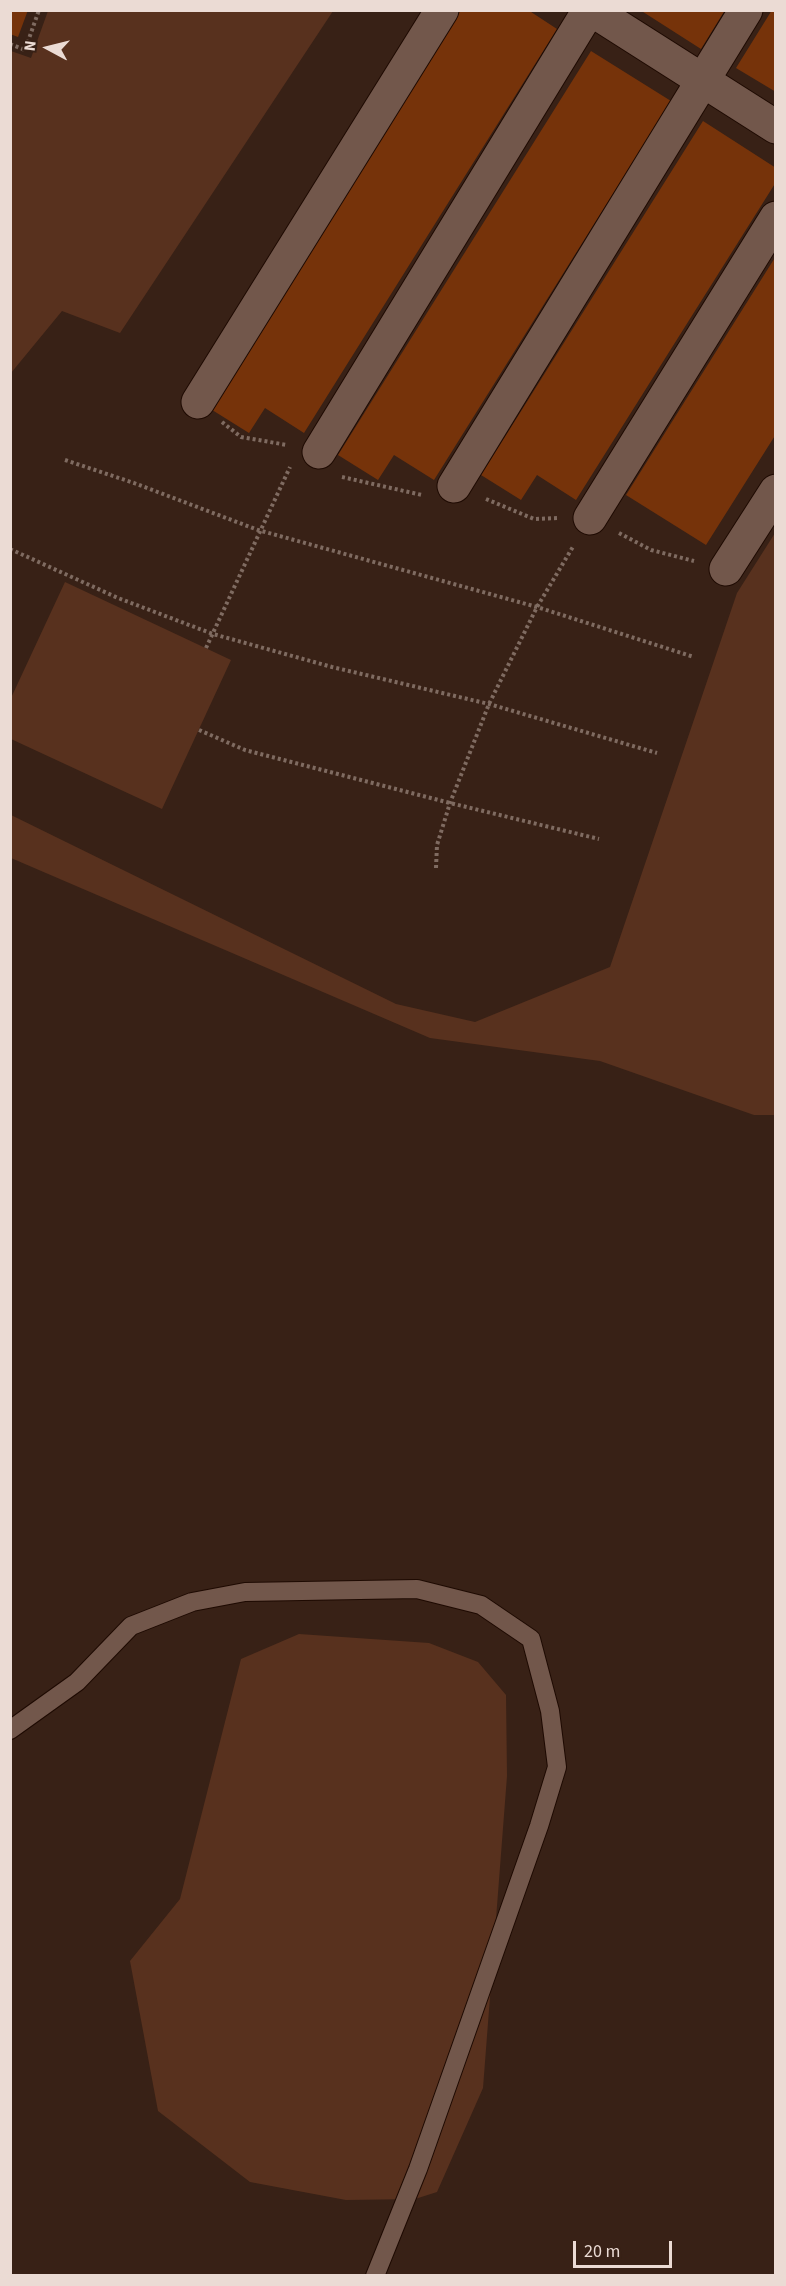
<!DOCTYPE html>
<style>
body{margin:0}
#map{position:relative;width:786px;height:2286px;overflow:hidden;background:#382116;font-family:"Source Sans 3",sans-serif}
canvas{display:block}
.frame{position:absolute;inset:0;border:12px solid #ebdbd4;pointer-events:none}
.north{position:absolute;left:18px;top:18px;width:60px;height:60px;-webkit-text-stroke:4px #382116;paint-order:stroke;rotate:277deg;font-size:16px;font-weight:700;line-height:24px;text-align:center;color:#ebdbd4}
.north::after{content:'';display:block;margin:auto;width:21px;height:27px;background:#ebdbd4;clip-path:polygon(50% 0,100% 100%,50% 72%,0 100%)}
.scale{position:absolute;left:573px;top:2241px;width:99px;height:27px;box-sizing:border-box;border:3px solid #ebdbd4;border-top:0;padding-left:8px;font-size:18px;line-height:21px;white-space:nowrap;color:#ebdbd4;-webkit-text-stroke:4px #382116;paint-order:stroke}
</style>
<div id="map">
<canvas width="786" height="2286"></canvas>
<div class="frame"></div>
<div class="north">N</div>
<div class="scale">20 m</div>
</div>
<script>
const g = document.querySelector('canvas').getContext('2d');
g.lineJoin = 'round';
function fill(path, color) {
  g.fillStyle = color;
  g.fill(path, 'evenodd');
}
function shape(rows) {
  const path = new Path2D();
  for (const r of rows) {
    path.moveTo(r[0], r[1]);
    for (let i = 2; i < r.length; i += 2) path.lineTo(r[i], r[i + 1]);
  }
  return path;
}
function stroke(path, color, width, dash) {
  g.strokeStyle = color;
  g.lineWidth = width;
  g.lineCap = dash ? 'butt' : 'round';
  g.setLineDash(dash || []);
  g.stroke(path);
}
fill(shape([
 [48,11,333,11,120,333,62,311,11,373,11,51,31,58],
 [775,533,775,1115,754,1115,600,1061,430,1038,11,858,11,815,396,1004,475,1022,610,967,737,593],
 [65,582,231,660,162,809,11,739,11,698],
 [299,1634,429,1643,478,1662,506,1695,507,1776,483,2088,437,2192,415,2199,346,2200,250,2182,158,2111,130,1961,180,1899,241,1659]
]), '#58311e');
fill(shape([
 [10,10,28,10,18,37,10,34],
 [457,10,528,10,557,29,304,433,265,408,249,433,209,408],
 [640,10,725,10,701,49],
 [772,10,776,10,776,92,736,68],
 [591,51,671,101,434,480,394,455,378,480,338,455],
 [703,121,776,168,776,182,576,500,537,475,521,500,481,475],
 [776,256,776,434,706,545,626,495]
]), '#76330a');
const lane = shape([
 [10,1730,77,1682,131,1626,192,1602,245,1592,417,1589,481,1605,531,1639,550,1711,557,1767,539,1826,418,2169,375,2276]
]);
const street = shape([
 [592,10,776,127],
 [198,402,442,10],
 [319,452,589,10],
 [454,486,746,10],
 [590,518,776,218],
 [726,569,776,491]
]);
stroke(lane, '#1e0a02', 20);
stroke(street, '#1e0a02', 35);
stroke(shape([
 [10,44,25,50,39,10],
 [222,422,241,437,287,445],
 [65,460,134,483,258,530,537,607,694,657],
 [342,477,422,495],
 [486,499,534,519,559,518],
 [619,533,651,550,694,561],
 [10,549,118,598,213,634,332,667,489,704,657,753],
 [206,648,290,467],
 [199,730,245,750,450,803,599,839],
 [436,868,437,845,450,803,489,704,537,607,574,545]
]), '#7f6b61', 4, [3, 3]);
stroke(lane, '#72574b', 18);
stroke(street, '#72574b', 33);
</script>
